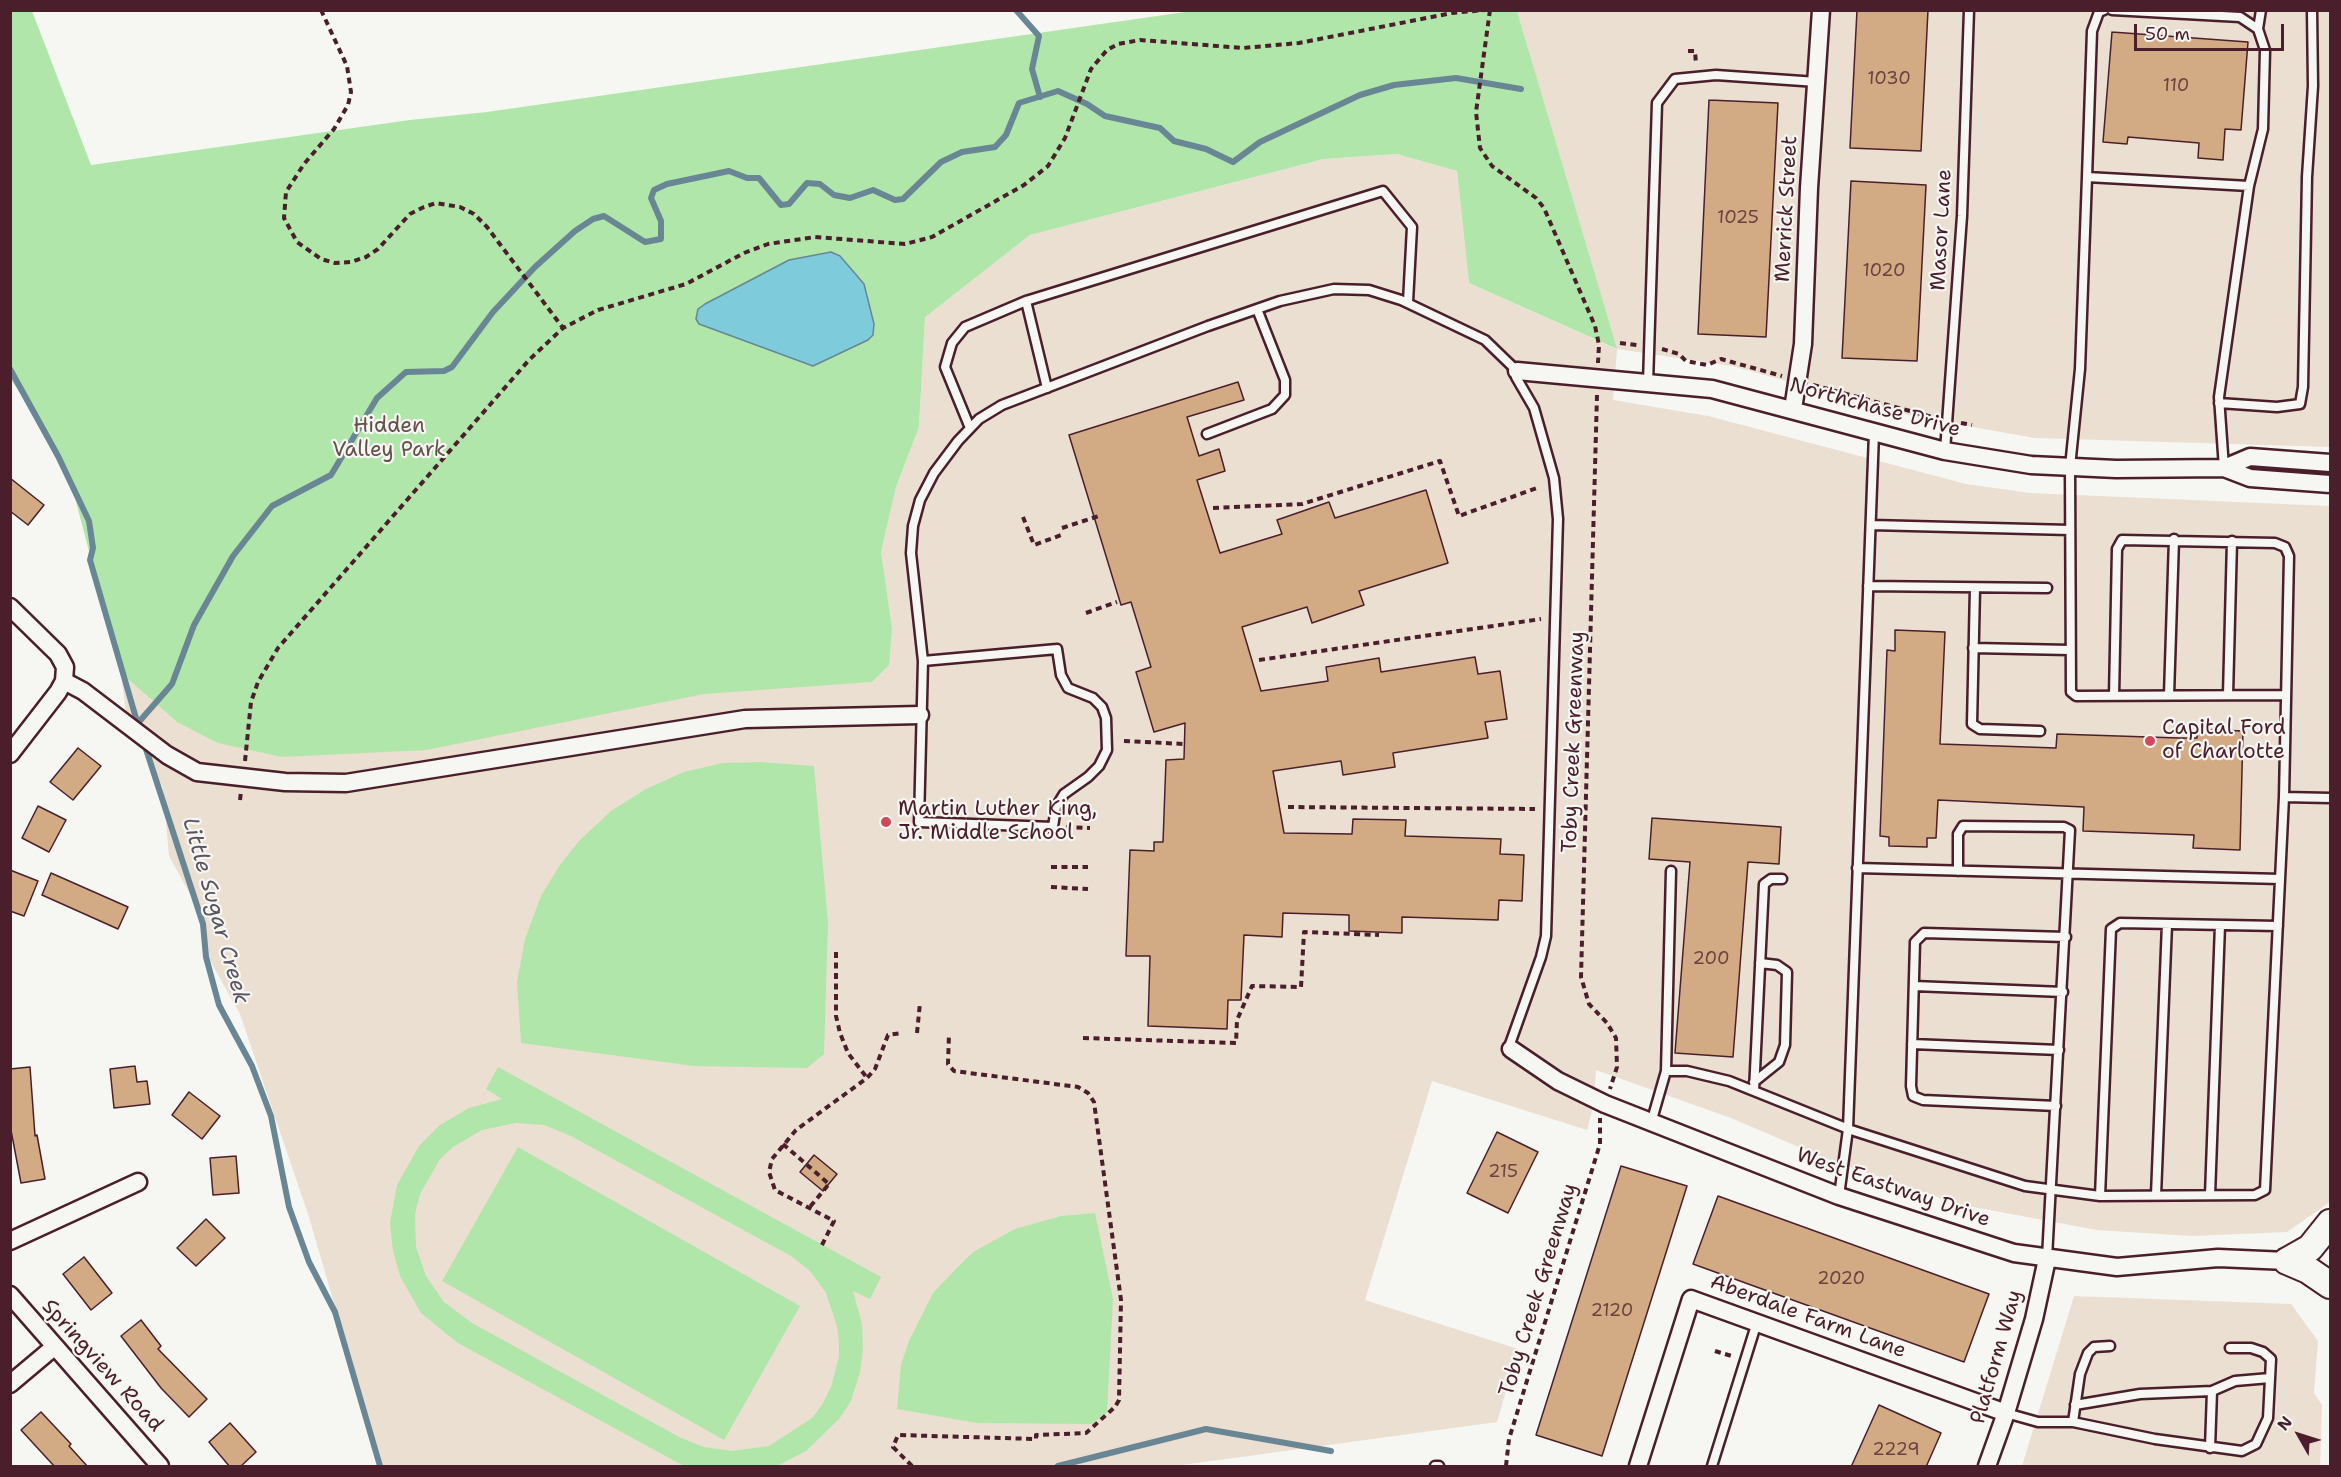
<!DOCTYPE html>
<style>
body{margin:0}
#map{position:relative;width:2341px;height:1477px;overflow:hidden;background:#f6f6f2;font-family:"Shantell Sans",sans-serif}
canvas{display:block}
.frame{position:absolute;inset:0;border:12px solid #4a1f2b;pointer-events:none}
.north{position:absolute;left:2269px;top:1405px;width:60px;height:60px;-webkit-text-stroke:4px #f6f6f2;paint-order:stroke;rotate:309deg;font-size:16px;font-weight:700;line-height:24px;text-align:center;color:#4a1f2b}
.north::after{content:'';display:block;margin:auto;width:21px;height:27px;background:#4a1f2b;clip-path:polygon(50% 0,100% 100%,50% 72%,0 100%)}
.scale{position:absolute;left:2134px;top:24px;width:150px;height:27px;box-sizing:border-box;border:3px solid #4a1f2b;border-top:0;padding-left:8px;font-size:18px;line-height:21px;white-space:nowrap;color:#4a1f2b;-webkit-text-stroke:4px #f6f6f2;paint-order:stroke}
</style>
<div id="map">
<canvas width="2341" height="1477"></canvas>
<div class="frame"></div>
<div class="north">N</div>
<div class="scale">50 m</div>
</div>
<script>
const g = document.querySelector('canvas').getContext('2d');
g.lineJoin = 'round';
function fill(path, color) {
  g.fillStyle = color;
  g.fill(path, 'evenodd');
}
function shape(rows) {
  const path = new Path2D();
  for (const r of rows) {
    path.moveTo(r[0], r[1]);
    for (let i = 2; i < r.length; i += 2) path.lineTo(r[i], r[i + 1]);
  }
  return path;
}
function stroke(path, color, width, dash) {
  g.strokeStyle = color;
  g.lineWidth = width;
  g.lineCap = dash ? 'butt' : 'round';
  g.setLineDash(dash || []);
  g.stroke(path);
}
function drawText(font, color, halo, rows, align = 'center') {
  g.font = font + ' "Shantell Sans",sans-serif';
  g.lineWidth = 4.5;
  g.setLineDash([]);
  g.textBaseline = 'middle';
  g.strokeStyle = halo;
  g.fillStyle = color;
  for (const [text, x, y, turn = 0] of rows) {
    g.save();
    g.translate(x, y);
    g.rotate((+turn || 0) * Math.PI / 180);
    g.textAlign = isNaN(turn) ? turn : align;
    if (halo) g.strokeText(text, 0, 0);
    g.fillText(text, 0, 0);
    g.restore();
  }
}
fill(shape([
 [1517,11,2330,11,2330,447,2035,438,1916,417,1732,366,1617,349,1613,400,1708,416,1966,484,2030,493,2330,506,2330,1202,2287,1232,2192,1236,2097,1230,1957,1204,1822,1157,1731,1118,1596,1070,1594,1103,1587,1130,1432,1081,1365,1300,1518,1349,1497,1422,1175,1466,381,1466,309,1217,240,1014,208,957,201,914,169,856,163,788,126,714,121,673,177,722,872,682,892,629,881,552,896,487,919,427,925,316,1030,235,1324,159,1397,154,1457,171,1469,283,1616,349],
 [2074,1296,2291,1304,2318,1341,2314,1393,2322,1405,2320,1466,2022,1466]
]), '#ebdfd1');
fill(shape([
 [10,11,32,11,91,165,410,120,487,112,1192,11,1517,11,1617,349,1469,283,1457,171,1397,154,1324,159,1030,235,925,317,919,427,896,487,881,552,892,628,889,665,872,682,704,694,426,750,282,757,218,743,177,722,121,673,74,494,30,407,11,380],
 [760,762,814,766,828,923,824,1054,807,1068,694,1066,521,1043,517,982,525,939,541,896,560,865,579,841,611,811,646,789,684,772,723,763],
 [498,1067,881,1277,870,1299,853,1291,862,1324,863,1348,860,1372,851,1401,839,1419,806,1451,777,1466,684,1466,458,1343,421,1313,400,1276,393,1251,390,1223,397,1185,419,1146,440,1125,469,1108,502,1099,486,1089],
 [516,1123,544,1125,571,1136,791,1256,810,1271,826,1293,837,1326,839,1343,839,1357,831,1387,822,1405,812,1418,769,1446,732,1451,704,1447,681,1438,472,1323,444,1302,426,1276,416,1247,415,1214,420,1194,440,1159,453,1147,482,1130],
 [518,1147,800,1306,724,1440,442,1281],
 [1095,1213,1113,1299,1107,1412,1092,1424,977,1423,897,1409,901,1365,909,1341,933,1293,955,1270,973,1252,1015,1229,1061,1216]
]), '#b0e6a9');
const water = shape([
 [831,252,840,256,864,284,874,324,873,335,868,340,813,366,699,324,696,319,698,309,705,304,789,260,831,252]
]);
fill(water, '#7ecbdc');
stroke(water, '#698695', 1.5);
stroke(shape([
 [1016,10,1039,36,1032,69,1040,97],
 [10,369,58,456,89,521,93,548,90,560,138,725],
 [138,723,172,684,194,625,233,556,272,506,331,475,377,398,406,372,444,371,452,367,493,312,535,267,575,231,593,219,604,216,645,242,661,239,661,221,651,198,654,190,667,184,729,171,747,178,759,178,781,205,789,204,807,183,820,184,834,195,850,198,873,190,895,200,903,199,941,162,962,152,995,147,1006,135,1019,103,1058,91,1087,104,1105,116,1160,128,1174,141,1206,149,1233,162,1260,142,1360,95,1394,85,1456,78,1521,89],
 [144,743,203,924,206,957,219,1005,252,1066,271,1116,289,1207,309,1262,335,1312,380,1466],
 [1058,1466,1206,1429,1331,1451]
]), '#698695', 6);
const building = shape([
 [1857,10,1928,10,1921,151,1850,148,1857,10],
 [2112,32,2248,42,2241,130,2225,129,2223,160,2198,158,2199,143,2128,137,2127,144,2103,142,2112,32],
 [1709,100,1778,103,1766,337,1698,334,1709,100],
 [1851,181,1926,185,1917,361,1842,358,1851,181],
 [1238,382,1244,400,1187,417,1199,456,1219,449,1225,471,1197,480,1220,553,1282,534,1277,520,1329,502,1335,518,1426,490,1448,563,1359,591,1364,605,1312,623,1307,607,1242,627,1261,691,1328,681,1326,667,1379,658,1381,672,1475,657,1478,674,1500,671,1507,719,1485,722,1488,738,1393,753,1395,767,1343,775,1341,761,1273,771,1284,833,1352,834,1353,819,1406,820,1405,836,1501,839,1500,854,1524,855,1522,901,1499,900,1498,920,1402,917,1402,933,1349,931,1349,915,1283,913,1282,937,1244,935,1241,1000,1228,1000,1227,1029,1148,1026,1150,956,1126,956,1130,850,1154,851,1154,842,1163,842,1166,760,1184,759,1185,723,1154,732,1136,672,1151,667,1131,602,1121,605,1069,435,1238,382],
 [10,478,44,505,28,525,10,511,10,478],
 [1895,630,1945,632,1940,744,2056,748,2057,734,2179,738,2197,738,2197,729,2243,731,2240,850,2193,848,2194,835,2083,831,2084,807,1938,800,1936,838,1927,838,1927,847,1889,846,1889,837,1880,836,1887,650,1895,651,1895,630],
 [78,748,101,766,73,800,50,782,78,748],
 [38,806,66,820,49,852,22,838,38,806],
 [1652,818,1781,827,1779,864,1748,862,1733,1057,1675,1053,1690,862,1649,859,1652,818],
 [10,870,38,881,24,916,10,911,10,870],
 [51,873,128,907,118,929,42,895,51,873],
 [135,1066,137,1082,147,1081,150,1104,114,1108,110,1069,135,1066],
 [30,1067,35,1136,37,1135,45,1179,21,1183,10,1125,10,1069,30,1067],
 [189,1092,220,1116,202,1139,172,1115,189,1092],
 [1497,1132,1538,1152,1508,1213,1467,1193,1497,1132],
 [814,1155,837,1174,823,1191,800,1172,814,1155],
 [236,1156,239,1193,213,1195,210,1158,236,1156],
 [1621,1166,1687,1186,1602,1456,1536,1435,1621,1166],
 [1718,1196,1989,1294,1964,1362,1693,1264,1718,1196],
 [206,1219,225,1238,196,1266,177,1248,206,1219],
 [84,1257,112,1293,91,1310,63,1274,84,1257],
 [141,1320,161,1346,158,1349,207,1399,189,1417,161,1388,121,1336,141,1320],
 [1879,1405,1941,1433,1926,1467,1851,1467,1879,1405],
 [41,1412,71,1444,69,1446,88,1467,55,1467,21,1430,41,1412],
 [230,1423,256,1452,240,1467,230,1467,209,1442,230,1423]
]);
fill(building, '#d2aa83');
stroke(building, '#4a1f2b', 1.5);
const lane = shape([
 [2104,10,2099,12,2092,31,2087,177,2249,186],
 [2112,10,2240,17,2258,29,2265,50,2263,129,2249,186,2219,397,2224,468],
 [2258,29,2261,10],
 [2087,177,2080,369,2070,467,2071,692,2076,696,2285,695],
 [1026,301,1383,191,1412,227,1408,302],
 [1648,383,1657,103,1675,79,1716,75,1817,82],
 [2219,403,2277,407,2300,404,2303,387,2307,177,2313,86,2312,10],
 [970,428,945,367,952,343,965,327,1026,301,1047,388],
 [1207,434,1272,409,1285,395,1285,380,1257,309],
 [1945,451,1962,216,1969,10],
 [1871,525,2070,530],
 [1868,586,2047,588],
 [1975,588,1972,724,1980,729,2040,731],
 [1973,648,2070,650],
 [1057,649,1061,675,1068,688,1093,698,1102,707,1106,718,1107,750,1099,766,1088,777,1064,794,1056,807,1053,827,919,822,923,661,1057,649],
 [923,661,911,553,913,526,920,500,934,473,958,441,979,419,1002,405,1208,326,1280,301,1334,289,1369,290,1401,300,1485,340,1517,371,1516,377,1534,408,1554,478,1558,519,1546,936,1541,957,1510,1044,1511,1049],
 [2169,695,2174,539],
 [2228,695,2232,541],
 [2284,797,2330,798],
 [1857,868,2280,879],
 [1958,871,1958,834,1963,826,2064,827,2070,830,2047,1258],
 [1914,986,2063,992],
 [1912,1044,2059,1050],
 [1666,1071,1687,1071,1729,1081,1851,1130,2025,1186,2100,1196,2255,1195,2265,1190,2284,797,2289,556,2285,547,2275,543,2122,540,2117,549,2114,696],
 [1754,1082,1779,1062,1785,1045,1787,972,1777,965,1760,963],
 [1754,1091,1764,884,1771,879,1782,879],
 [2056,1106,1923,1100,1913,1096,1911,1086,1915,942,1924,933,2066,937],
 [1651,1123,1666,1071,1671,871],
 [2156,1195,2167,924],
 [2210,1195,2220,925],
 [1839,1196,1848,1129,1874,433],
 [2100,1196,2111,929,2120,923,2278,926],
 [2075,1405,2140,1394,2212,1391,2235,1381,2270,1378],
 [2006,1413,2038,1422,2073,1422,2155,1439,2242,1451,2256,1444,2268,1418,2271,1359,2263,1352,2251,1348,2230,1348],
 [2073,1422,2080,1374,2088,1353,2094,1347,2110,1346],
 [2210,1448,2212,1391],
 [1435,1466,1439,1466],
 [1712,1466,1757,1322]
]);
const street = shape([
 [1517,371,1712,389,1945,451,2031,465,2116,469,2224,468,2250,457,2330,463],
 [1793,409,1803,344,1809,188,1821,10],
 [2224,468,2250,478,2330,484],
 [10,607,58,654,65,667,64,681,58,692,10,754],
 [64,681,83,691,167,755,197,772,285,782,346,783,745,719,920,715],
 [1511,1049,1558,1081,1605,1104,1839,1196,2014,1253,2117,1267,2218,1258,2287,1261],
 [10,1241,138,1182],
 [10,1295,160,1466],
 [10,1384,54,1347],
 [1638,1466,1691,1299,2006,1413],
 [1987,1466,2006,1413,2034,1319,2047,1259]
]);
const primary = shape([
 [2287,1261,2310,1248,2330,1223],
 [2287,1261,2308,1270,2330,1285]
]);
stroke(lane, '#4a1f2b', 13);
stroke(street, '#4a1f2b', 21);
stroke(primary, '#4a1f2b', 30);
stroke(shape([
 [321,10,347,66,351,92,348,105,334,129,304,164,286,192,284,218,297,242,321,259,335,263,351,262,366,257,378,249,410,214,424,207,436,203,460,207,474,214,487,227,563,328],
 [1490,10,1476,112,1480,148,1492,166,1536,198,1544,208,1595,326,1599,345,1598,363],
 [1688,51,1695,51,1696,64],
 [1620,343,1637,345],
 [1662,349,1679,354,1686,361,1707,365,1721,359,1782,376],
 [1813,385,1936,418],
 [1597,395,1581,977,1589,1004,1607,1023,1616,1038,1617,1067,1610,1089],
 [1961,423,1972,425],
 [1213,508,1302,504,1440,461,1459,516,1537,488],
 [1023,517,1034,545,1064,534],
 [1062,528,1102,515],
 [1086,613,1117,602],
 [1259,660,1541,619],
 [1124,741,1184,744],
 [245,761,251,702,258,682,278,648,529,360,563,328,598,310,686,284,744,253,768,244,815,237,905,244,932,237,1024,185,1048,166,1065,138,1091,69,1107,50,1118,44,1140,40,1243,48,1299,43,1452,13,1485,10],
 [240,800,241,792],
 [1288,807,1535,809],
 [1066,827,1090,828],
 [1051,867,1088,867],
 [1051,887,1088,889],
 [836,952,836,1016,840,1033,848,1053,867,1078],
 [917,1033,920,1003],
 [1083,1038,1236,1043,1237,1020,1252,986,1301,987,1304,932,1379,935],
 [783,1144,829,1184,809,1208],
 [822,1245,834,1221,775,1190,769,1172,772,1159,796,1130,867,1078,875,1069,888,1035,902,1033],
 [1715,1351,1735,1357],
 [912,1466,893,1447,898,1435,1036,1439,1036,1435,1086,1433,1115,1407,1119,1400,1121,1300,1094,1102,1088,1093,1078,1087,954,1071,948,1064,949,1034],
 [1506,1466,1509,1439,1600,1144,1600,1118]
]), '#4a1f2b', 4, [6, 4.5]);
stroke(lane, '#f6f6f2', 8);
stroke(street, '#f6f6f2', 16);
stroke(primary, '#f6f6f2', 26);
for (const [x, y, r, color] of [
 [2150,741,6,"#d1495b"],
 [886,822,6,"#d1495b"]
]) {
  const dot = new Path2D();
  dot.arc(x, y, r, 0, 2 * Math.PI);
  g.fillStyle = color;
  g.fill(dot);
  stroke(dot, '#f6f6f2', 2);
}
drawText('18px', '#6c4241', null, [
 ["1030",1889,79],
 ["110",2176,86],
 ["1025",1738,218],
 ["1020",1884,271],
 ["200",1711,959],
 ["215",1503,1172],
 ["2020",1841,1279],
 ["2120",1612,1311],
 ["2229",1896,1450]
]);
drawText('21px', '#4a1f2b', '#f6f6f2', [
 ["Merrick Street",1787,209,-87],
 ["Masor Lane",1942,230,-87],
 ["Northchase Drive",1875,408,15],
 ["Toby Creek Greenway",1574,742,-88],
 ["West Eastway Drive",1893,1188,19],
 ["Toby Creek Greenway",1539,1290,-73],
 ["Aberdale Farm Lane",1808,1317,20],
 ["Platform Way",1997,1357,-74],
 ["Springview Road",102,1366,48]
]);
drawText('21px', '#64514a', '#f6f6f2', [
 ["Hidden",389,427],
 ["Valley Park",389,451]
]);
drawText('21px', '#4a1f2b', '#f6f6f2', [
 ["Capital Ford",2162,729],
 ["of Charlotte",2162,753],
 ["Martin Luther King,",898,810],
 ["Jr. Middle School",898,834]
], 'left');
drawText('italic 22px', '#5a5360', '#f6f6f2', [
 ["Little Sugar Creek",215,911,74]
]);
</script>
